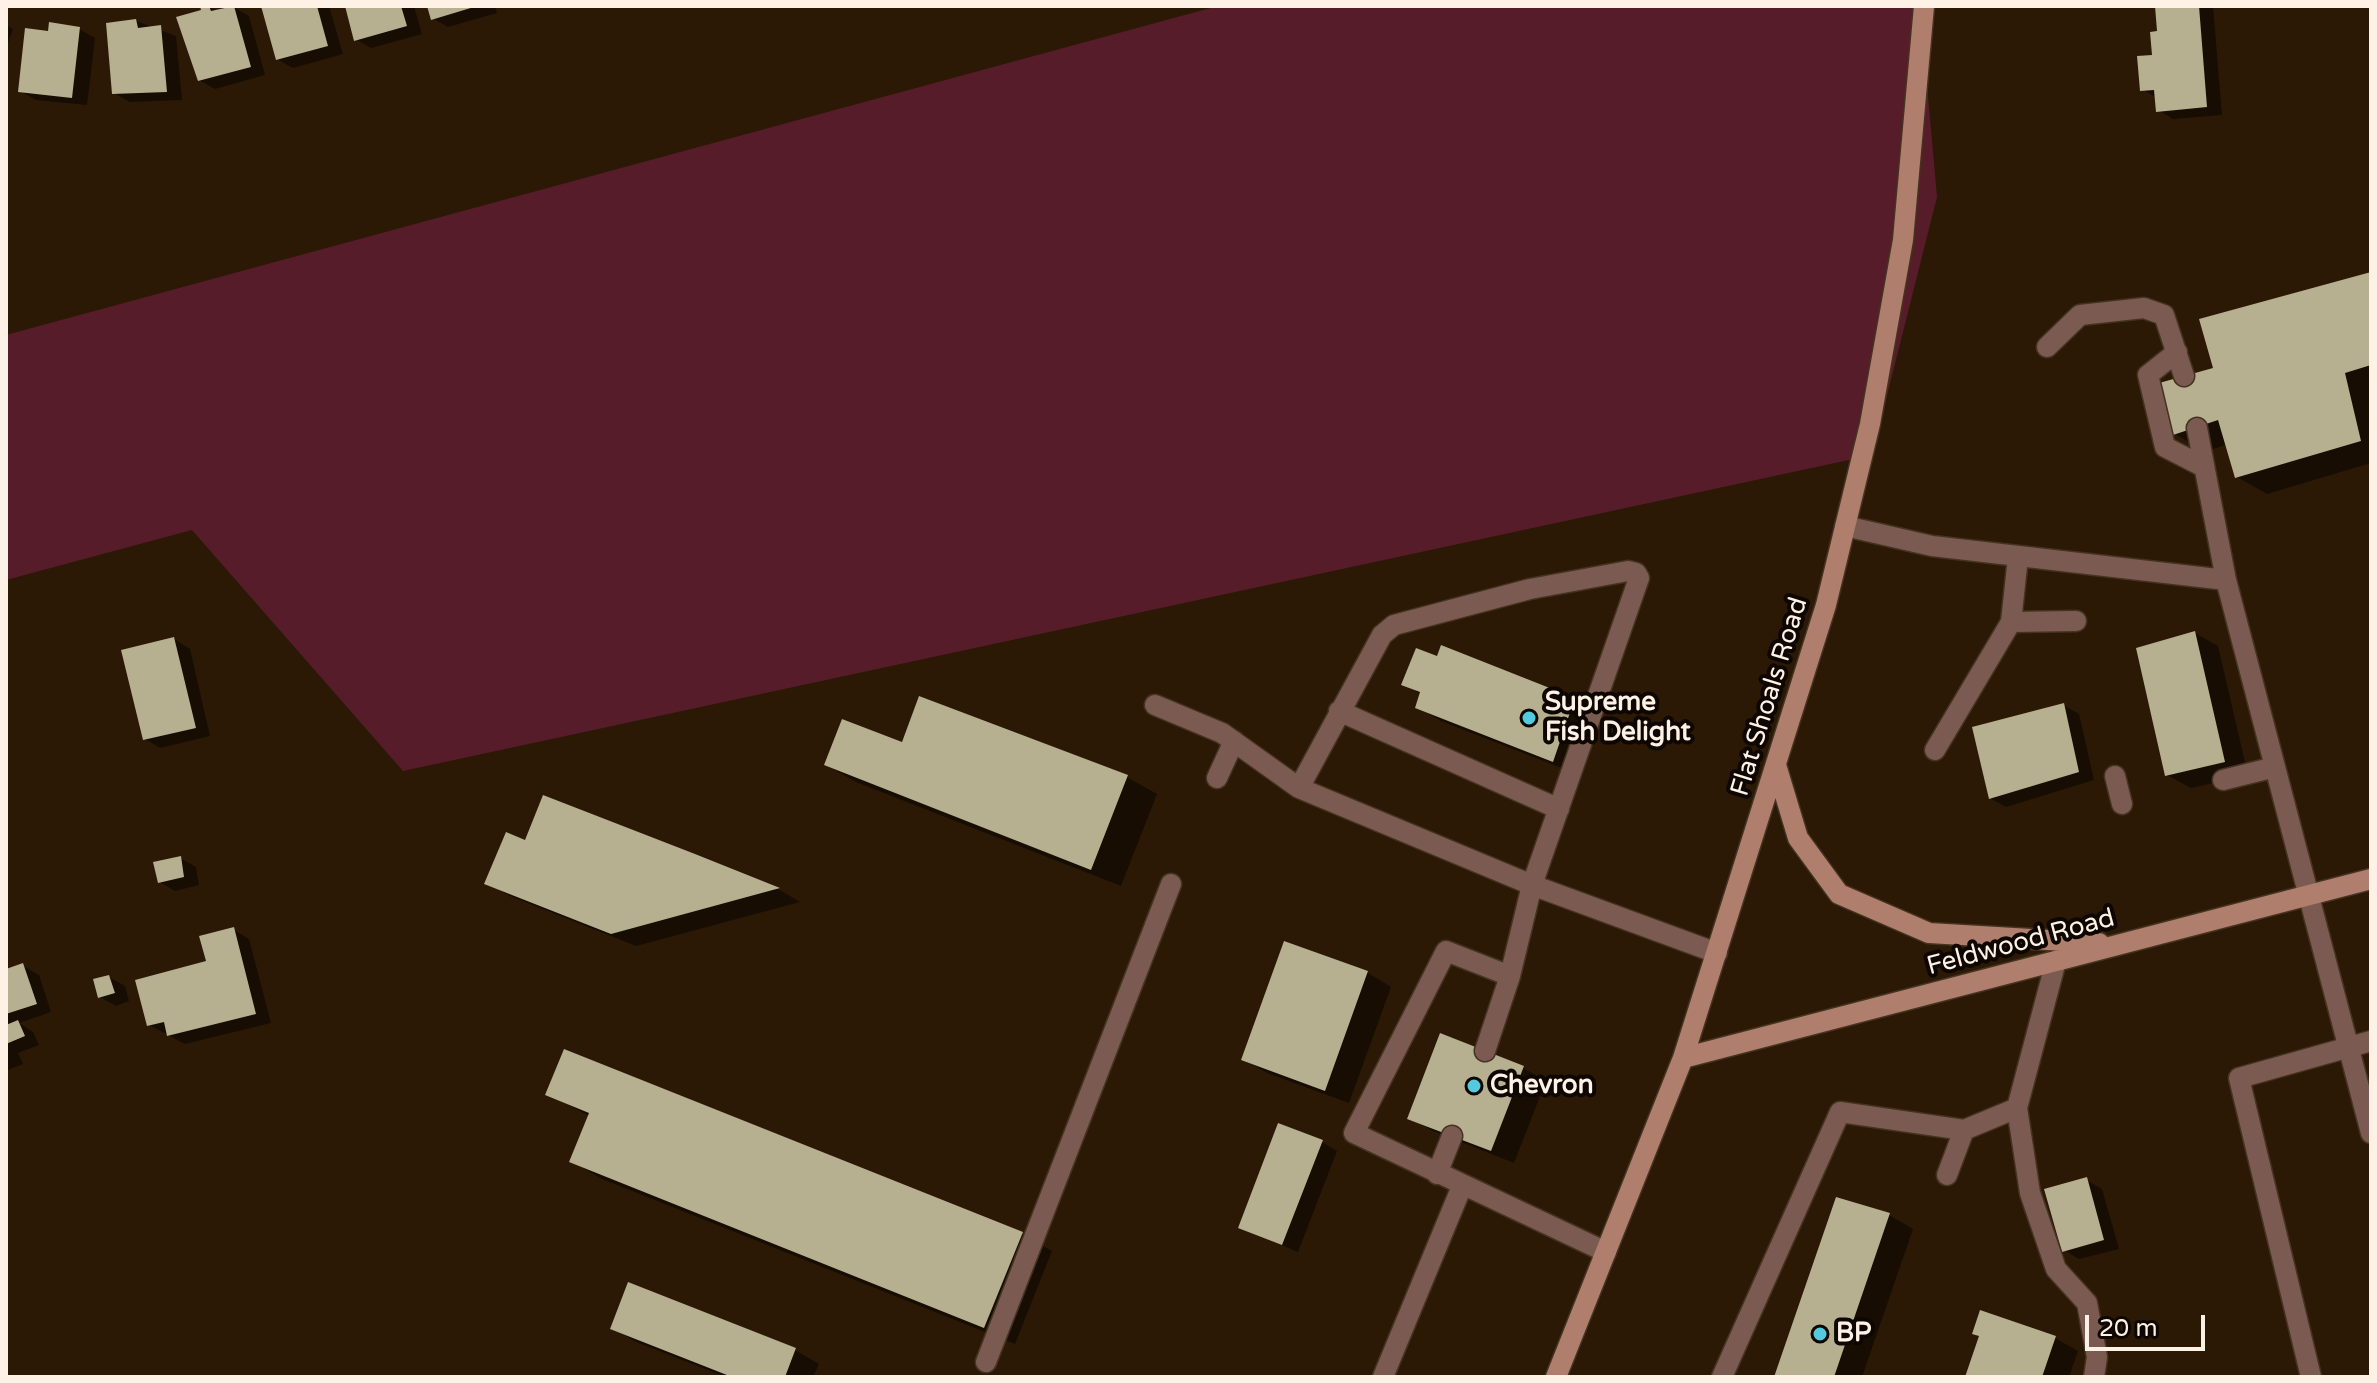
<!DOCTYPE html>
<style>
body{margin:0}
#map{position:relative;width:2377px;height:1383px;overflow:hidden;background:#2b1905;font-family:"Varela Round",sans-serif}
canvas{display:block}
.frame{position:absolute;inset:0;border:8px solid #fef1e5;pointer-events:none}
.scale{position:absolute;left:2085px;top:1315px;width:120px;height:36px;box-sizing:border-box;border:4px solid #fef1e5;border-top:0;padding-left:10px;font-size:24px;line-height:28px;white-space:nowrap;color:#fef1e5;-webkit-text-stroke:6px #0d0601;paint-order:stroke}
</style>
<div id="map">
<canvas width="2377" height="1383"></canvas>
<div class="frame"></div>
<div class="scale">20 m</div>
</div>
<script>
const g = document.querySelector('canvas').getContext('2d');
g.lineJoin = 'round';
function fill(path, color) {
  g.fillStyle = color;
  g.fill(path, 'evenodd');
}
function shape(rows) {
  const path = new Path2D();
  for (const r of rows) {
    path.moveTo(r[0], r[1]);
    for (let i = 2; i < r.length; i += 2) path.lineTo(r[i], r[i + 1]);
  }
  return path;
}
function stroke(path, color, width, dash) {
  g.strokeStyle = color;
  g.lineWidth = width;
  g.lineCap = dash ? 'butt' : 'round';
  g.setLineDash(dash || []);
  g.stroke(path);
}
function drawText(font, color, halo, rows, align = 'center') {
  g.font = font + ' "Varela Round",sans-serif';
  g.lineWidth = 8;
  g.setLineDash([]);
  g.textBaseline = 'middle';
  g.strokeStyle = halo;
  g.fillStyle = color;
  for (const [text, x, y, turn = 0] of rows) {
    g.save();
    g.translate(x, y);
    g.rotate((+turn || 0) * Math.PI / 180);
    g.textAlign = isNaN(turn) ? turn : align;
    if (halo) g.strokeText(text, 0, 0);
    g.fillText(text, 0, 0);
    g.restore();
  }
}
fill(shape([
 [1218,6,1920,6,1937,197,1872,455,403,771,192,530,6,580,6,335]
]), '#571c29');
fill(shape([
 [204,6,219,11,233,7,249,16,265,75,215,89,199,80],
 [263,6,329,6,343,54,293,68,277,59],
 [347,6,414,6,422,34,371,48,356,39],
 [429,6,495,6,497,13,448,27,432,18],
 [2157,6,2213,6,2222,115,2173,119,2158,110,2157,98,2142,89,2159,33],
 [136,21,176,36,182,100,130,102,114,93],
 [6,25,13,29,6,48],
 [79,29,95,38,87,105,36,100,20,91,50,34],
 [2371,274,2371,463,2267,494,2237,477,2227,444,2206,452,2175,434,2215,369],
 [2195,633,2218,646,2248,775,2191,788,2167,775],
 [174,639,190,649,210,736,160,748,145,739],
 [1442,647,1575,700,1598,713,1577,774,1441,721,1417,707,1421,694,1404,684,1438,658],
 [2063,705,2079,714,2094,780,2006,807,1990,798],
 [903,745,1127,777,1157,794,1121,886,856,782,826,765],
 [544,797,780,890,800,902,636,946,510,896,487,883,526,842],
 [180,858,196,867,199,885,175,891,160,882],
 [234,930,249,939,271,1023,185,1044,149,1025,208,963],
 [1285,943,1368,973,1391,987,1349,1103,1267,1073,1243,1059],
 [23,966,39,975,51,1012,19,1023,33,1032,39,1045,18,1053,23,1064,6,1071,6,971],
 [109,977,125,986,129,1001,116,1006,100,997],
 [1523,1068,1546,1081,1514,1163,1433,1131,1410,1118],
 [548,1094,1022,1234,1052,1251,1015,1344,602,1179,571,1161,589,1116],
 [1322,1142,1337,1151,1298,1252,1240,1227],
 [2086,1180,2102,1189,2119,1249,2079,1259,2064,1250],
 [1838,1199,1889,1215,1913,1229,1862,1377,1776,1377],
 [630,1285,795,1350,819,1364,813,1377,726,1377,636,1342,613,1328],
 [2055,1338,2078,1351,2069,1377,1967,1377]
]), '#0007');
fill(shape([
 [200,6,209,6,211,11,234,6,251,67,198,81,176,17,201,10],
 [261,6,317,6,328,46,276,60],
 [345,6,401,6,407,26,354,41],
 [427,6,474,6,474,7,431,20],
 [2155,6,2199,6,2207,107,2156,112,2154,90,2140,91,2137,56,2152,55,2150,32,2157,31],
 [136,19,138,28,161,25,167,92,112,94,106,23],
 [49,22,80,27,72,98,18,92,25,28,48,31],
 [2371,272,2371,365,2345,373,2361,441,2235,478,2218,420,2173,435,2159,383,2213,368,2199,319],
 [2195,631,2225,762,2165,776,2136,648],
 [174,637,196,728,143,740,121,650],
 [1441,645,1575,698,1553,762,1415,708,1420,692,1401,685,1416,648,1437,656],
 [919,696,1128,775,1091,870,824,765,842,719,902,742],
 [2064,703,2079,772,1989,799,1972,727],
 [543,795,695,854,780,888,611,934,484,884,506,832,525,840],
 [181,856,184,877,158,883,153,862],
 [234,927,256,1014,167,1036,164,1022,147,1026,135,980,206,961,199,936],
 [1284,941,1368,971,1325,1091,1241,1060],
 [23,963,37,1004,6,1014,6,969],
 [109,975,115,993,98,998,93,979],
 [18,1020,25,1036,6,1044,6,1025],
 [1440,1033,1524,1066,1491,1151,1407,1119],
 [564,1049,1023,1232,984,1328,569,1162,589,1113,545,1095],
 [1278,1123,1323,1140,1282,1245,1238,1228],
 [2087,1177,2104,1240,2062,1252,2044,1189],
 [1836,1197,1890,1213,1834,1377,1774,1377],
 [628,1282,796,1348,785,1377,732,1377,610,1329],
 [1980,1310,2056,1336,2042,1377,1965,1377,1979,1336,1972,1334]
]), '#b6af90');
const lane = shape([
 [2047,347,2080,315,2144,308,2164,315,2184,376],
 [2177,352,2148,375,2165,447,2204,467],
 [2197,428,2226,580],
 [1845,526,1932,546,2226,580,2371,1133],
 [2018,557,2011,622,2076,621],
 [1155,705,1222,733,1299,788,1532,885,1717,953],
 [1339,711,1559,809],
 [1935,750,2011,622],
 [2115,776,2122,804],
 [1217,778,1234,741],
 [2223,780,2275,767],
 [1299,788,1382,635,1394,625,1530,589,1628,571,1636,573,1639,578,1532,885,1510,976,1446,951,1354,1133,1606,1252],
 [1485,1051,1510,976],
 [2017,1108,2030,1193,2056,1269,2087,1303,2097,1357,2094,1377],
 [1437,1174,1452,1136],
 [1947,1175,1964,1130],
 [986,1362,1171,884],
 [1383,1377,1462,1186],
 [1722,1377,1840,1112,1964,1130,2017,1108,2056,961],
 [2311,1377,2239,1078,2371,1041]
]);
const secondary = shape([
 [1776,765,1798,838,1839,894,1929,933,2099,943],
 [1683,1058,2371,879],
 [1556,1377,1683,1058,1826,605,1870,424,1903,240,1924,6]
]);
stroke(lane, '#443320', 23);
stroke(secondary, '#443320', 23);
stroke(lane, '#7b5b51', 20);
stroke(secondary, '#b07e6d', 20);
for (const [x, y, r, color] of [
 [1529,718,8,"#54cade"],
 [1474,1086,8,"#54cade"],
 [1820,1334,8,"#54cade"]
]) {
  const dot = new Path2D();
  dot.arc(x, y, r, 0, 2 * Math.PI);
  g.fillStyle = color;
  g.fill(dot);
  stroke(dot, '#0d0601', 3);
}
drawText('26px', '#fef1e5', '#0d0601', [
 ["Flat Shoals Road",1770,697,-73],
 ["Feldwood Road",2021,943,-15]
]);
drawText('bold 26px', '#fef1e5', '#0d0601', [
 ["Supreme",1545,703],
 ["Fish Delight",1545,733],
 ["Chevron",1490,1086],
 ["BP",1836,1334]
], 'left');
</script>
